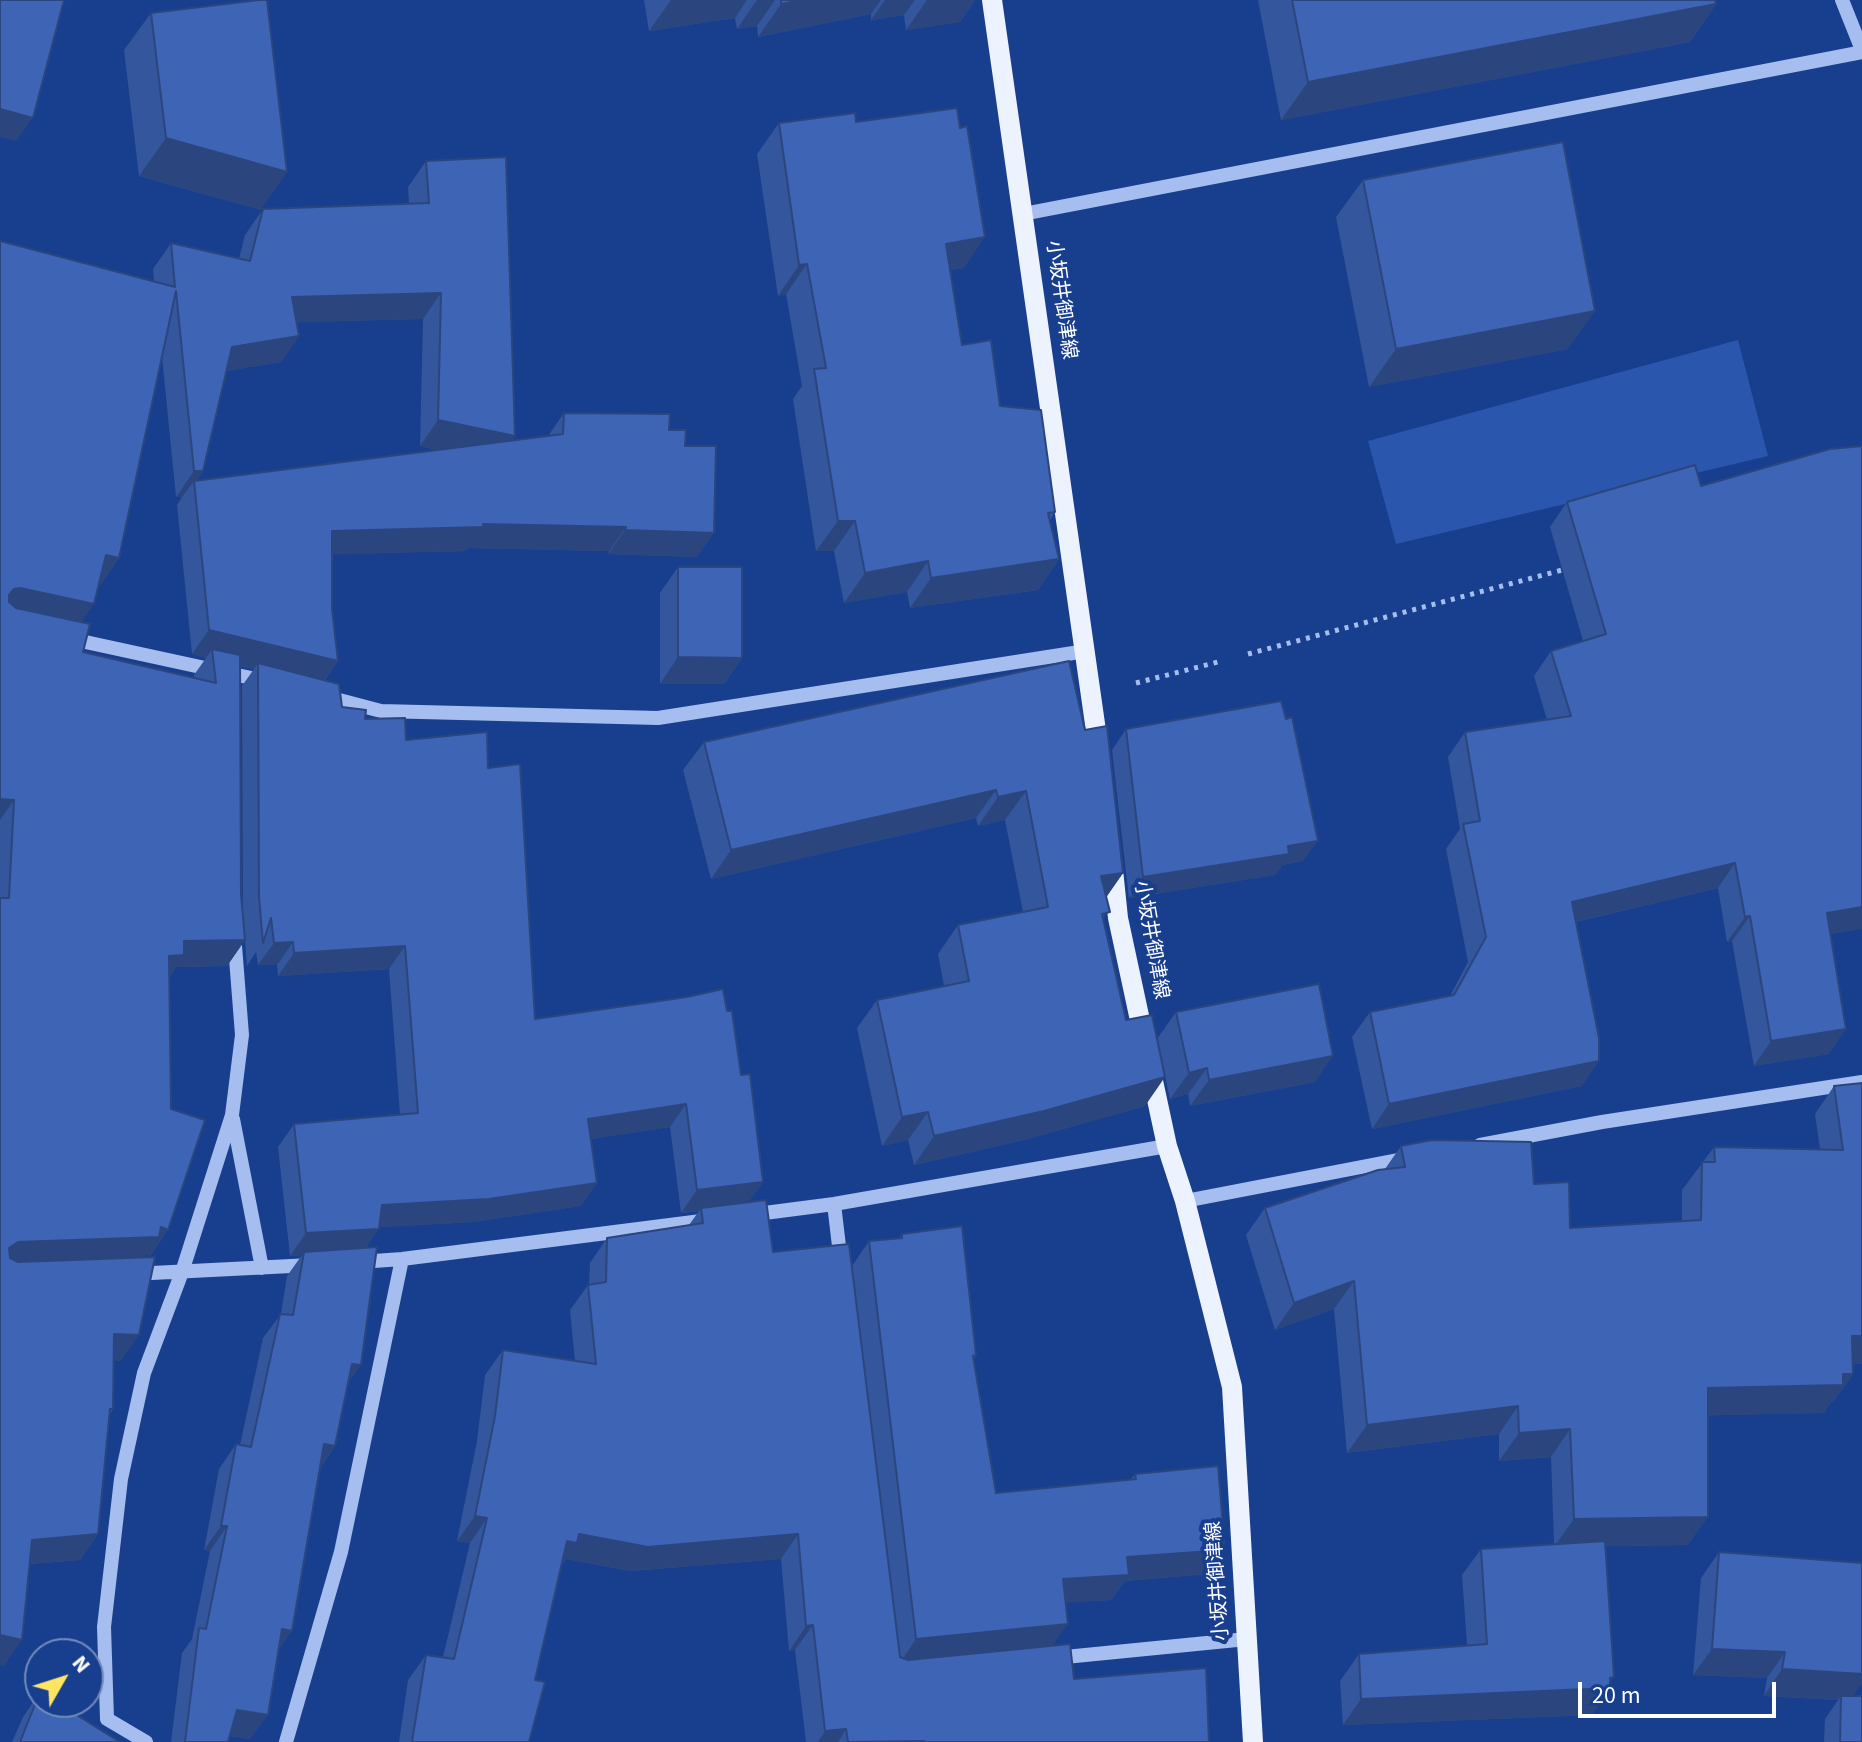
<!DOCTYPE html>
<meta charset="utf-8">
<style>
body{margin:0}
#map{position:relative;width:1862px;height:1742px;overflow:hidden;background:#183e8e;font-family:"Source Sans 3",sans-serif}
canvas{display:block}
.north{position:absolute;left:24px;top:1638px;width:80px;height:80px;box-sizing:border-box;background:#183e8e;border:2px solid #748bbb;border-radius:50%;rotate:51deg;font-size:22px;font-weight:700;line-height:32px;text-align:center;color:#fff}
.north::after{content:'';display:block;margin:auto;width:28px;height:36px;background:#ffe563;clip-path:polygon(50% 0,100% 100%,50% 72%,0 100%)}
.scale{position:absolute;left:1578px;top:1682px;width:198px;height:36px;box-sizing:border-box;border:4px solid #fff;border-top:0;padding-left:10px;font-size:24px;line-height:28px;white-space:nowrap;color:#fff;-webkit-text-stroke:6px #183e8e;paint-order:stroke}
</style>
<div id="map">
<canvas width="1862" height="1742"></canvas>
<div class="north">N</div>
<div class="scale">20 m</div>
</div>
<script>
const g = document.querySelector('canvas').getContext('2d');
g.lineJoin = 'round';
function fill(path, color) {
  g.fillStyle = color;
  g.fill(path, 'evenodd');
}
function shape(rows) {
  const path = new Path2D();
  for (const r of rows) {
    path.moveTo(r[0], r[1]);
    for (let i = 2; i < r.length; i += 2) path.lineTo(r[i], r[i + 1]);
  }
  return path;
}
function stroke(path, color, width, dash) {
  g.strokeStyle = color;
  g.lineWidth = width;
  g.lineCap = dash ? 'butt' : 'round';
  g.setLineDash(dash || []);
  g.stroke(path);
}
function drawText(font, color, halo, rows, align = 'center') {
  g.font = font + ' "Source Sans 3","Noto Sans JP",sans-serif';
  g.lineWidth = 8;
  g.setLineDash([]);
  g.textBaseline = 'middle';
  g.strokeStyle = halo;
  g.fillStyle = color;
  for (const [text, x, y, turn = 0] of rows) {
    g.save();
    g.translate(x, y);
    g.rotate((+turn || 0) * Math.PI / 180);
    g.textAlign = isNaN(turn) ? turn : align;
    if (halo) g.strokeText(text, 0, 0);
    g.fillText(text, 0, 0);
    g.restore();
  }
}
fill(shape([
 [1738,340,1768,456,1396,544,1368,441]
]), '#2b56ad');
stroke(shape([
 [1248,654,1562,570],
 [1136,683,1218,662]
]), '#a5bdef', 5, [4, 6]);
stroke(shape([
 [1842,0,1862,50],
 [1023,214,1862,52],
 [67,638,265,681],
 [324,696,381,711,658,718,1086,651],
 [233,1119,262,1268],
 [1480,1145,1602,1122,1862,1082],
 [1185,1201,1408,1158],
 [834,1204,841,1263],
 [749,1215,834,1204,1167,1146],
 [360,1262,402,1259,709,1220],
 [132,1274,311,1265],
 [1055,1658,1247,1639],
 [146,1742,107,1719,104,1627,121,1479,144,1373,182,1272,232,1115,242,1035,234,933],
 [286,1742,341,1552,402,1259]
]), '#a5bdef', 14);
stroke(shape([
 [992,0,1099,752],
 [1112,860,1118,918,1167,1146,1185,1201,1232,1387,1253,1742]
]), '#edf2ff', 20);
fill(shape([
 [644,0,975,0,960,22,906,30,904,15,871,20,871,14,758,37,757,26,737,29,735,18,649,31],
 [1258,0,1715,0,1716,4,1690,42,1281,120],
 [151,13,261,210,139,176,124,50],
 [856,122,964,268,950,270,962,345,1000,406,1055,512,1050,520,1059,559,1038,590,910,608,907,592,844,603,834,551,816,551,793,399,802,386,786,294,778,296,757,154,779,123],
 [426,161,515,436,512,440,548,436,564,413,669,430,685,446,697,557,608,554,609,551,468,548,466,551,332,554,332,609,338,661,325,680,342,707,406,740,488,768,535,1019,741,1075,763,1182,748,1202,773,1252,852,1266,869,1241,899,1238,902,1234,976,1355,974,1359,996,1493,1131,1479,1135,1474,1225,1550,1208,1574,1125,1581,1111,1600,1066,1602,1053,1646,1074,1679,1209,1742,806,1742,795,1650,789,1651,781,1559,630,1571,566,1559,561,1566,535,1680,529,1742,399,1742,408,1680,426,1655,443,1657,470,1543,457,1541,477,1441,485,1375,503,1350,575,1361,570,1310,588,1285,589,1284,590,1263,607,1238,689,1225,699,1211,681,1213,670,1127,591,1139,581,1206,473,1222,379,1227,366,1248,348,1384,335,1446,321,1467,278,1651,250,1739,229,1736,228,1742,171,1742,182,1653,192,1639,210,1551,204,1550,219,1469,236,1444,240,1445,263,1338,281,1314,287,1276,302,1255,290,1256,278,1147,294,1124,400,1114,389,969,278,976,277,965,258,965,256,952,247,966,245,940,227,966,176,967,170,976,168,1230,150,1256,147,1254,145,1257,121,1361,114,1360,113,1409,110,1414,98,1534,80,1560,29,1564,4,1666,0,1665,0,241,154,281,153,269,171,243,239,259,245,235,263,209,409,204,408,187],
 [423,319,420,446,438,450,197,480,203,471,226,371,281,362,299,336,296,322],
 [162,357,176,497,182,497,177,505,192,654,206,658,194,675,194,678,83,652,82,622,99,584,101,584,119,558],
 [240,666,254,669,242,686,243,919,241,894],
 [1363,180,1568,349,1369,387,1336,217],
 [1567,502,1830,934,1829,1054,1754,1066,1732,941,1727,942,1718,888,1576,922,1582,1086,1372,1129,1352,1037,1370,1012,1450,996,1468,962,1446,849,1460,829,1448,757,1465,732,1547,720,1534,676,1551,651,1583,641,1550,527],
 [678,567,742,658,724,684,660,684,660,593],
 [1126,729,1303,861,1282,865,1275,875,1129,898,1112,750],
 [1085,730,1123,873,1106,897,1104,921,1145,1106,1024,1140,914,1165,908,1140,882,1146,857,1028,877,1000,944,986,938,954,958,925,1023,912,1005,820,978,826,976,818,711,879,683,770,704,742],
 [1176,1012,1315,1082,1190,1106,1188,1094,1170,1099,1157,1039],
 [1862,1083,1853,1374,1833,1402,1831,1402,1824,1413,1708,1415,1688,1545,1605,1546,1610,1682,1592,1715,1343,1725,1340,1681,1359,1654,1467,1645,1462,1575,1481,1549,1554,1544,1551,1457,1499,1461,1499,1434,1347,1453,1334,1309,1275,1330,1246,1235,1265,1208,1385,1169,1401,1146,1534,1184,1570,1228,1682,1222,1682,1190,1714,1147,1820,1149,1815,1114,1834,1086],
 [1719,1552,1853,1696,1862,1742,1824,1742,1825,1719,1838,1700,1764,1696,1767,1678,1693,1675,1701,1578],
 [40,1692,120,1742,12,1742,23,1717]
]), '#34569c');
fill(shape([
 [671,0,747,0,735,18,649,31],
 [757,0,775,0,757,26,737,29],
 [802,0,881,0,871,14,758,37,781,4],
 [885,0,915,0,904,15,871,20],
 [927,0,975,0,960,22,906,30],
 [1716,4,1690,42,1281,120,1308,82],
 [0,109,33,118,16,141,0,137],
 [166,138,287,172,261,210,139,176],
 [985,237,964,268,924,274,946,244],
 [807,264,786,294,778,296,799,265],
 [441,293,423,319,274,323,292,297],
 [1595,311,1568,349,1369,387,1396,349],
 [299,336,281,362,214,373,232,347],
 [438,420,515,436,497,462,420,446],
 [194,471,203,471,194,485,194,481,182,497,176,497],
 [838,521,855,521,834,551,816,551],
 [483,524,626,527,609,551,468,548,466,551,315,555,332,531],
 [625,530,714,533,697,557,608,554],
 [106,555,119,558,101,584,88,581],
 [1059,559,1038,590,910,608,931,578],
 [928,561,907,592,844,603,865,573],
 [20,588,94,604,76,630,2,614,9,595,14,589],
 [209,630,338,661,321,685,258,663,254,669,213,659,212,649,206,658,192,654],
 [678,657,742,658,724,684,660,684],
 [996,790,976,818,711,879,731,850],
 [1026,791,1005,820,978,826,998,797],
 [0,799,14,800,0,820],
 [1318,841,1303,861,1282,865,1275,875,1129,898,1143,877],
 [1735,863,1718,888,1554,927,1572,902],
 [1123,873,1103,902,1101,876],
 [1862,907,1862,929,1809,938,1827,913],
 [1750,916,1732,941,1727,942,1745,917],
 [245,940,227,966,176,967,166,981,169,956,184,941],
 [293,942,277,965,258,965,274,943],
 [405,946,389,969,278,976,294,953],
 [1846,1029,1829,1054,1754,1066,1771,1041],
 [1333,1056,1315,1082,1190,1106,1209,1080],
 [1599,1061,1582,1086,1372,1129,1389,1104],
 [1207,1068,1188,1094,1170,1099,1189,1073],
 [1165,1077,1145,1106,1024,1140,914,1165,934,1136],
 [686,1104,670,1127,572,1142,588,1119],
 [928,1112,908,1140,882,1146,902,1117],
 [763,1182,747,1205,701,1208,699,1211,681,1213,697,1190],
 [597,1183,581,1206,473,1222,366,1228,382,1205],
 [161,1227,168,1230,150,1256,147,1254,141,1263,0,1268,9,1248,18,1242],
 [379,1229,363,1251,304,1252,302,1255,290,1256,306,1233],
 [1354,1281,1334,1309,1275,1330,1294,1303],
 [114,1334,139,1335,121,1361,96,1360],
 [1852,1336,1862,1336,1862,1364,1832,1364],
 [352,1364,361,1365,343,1390],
 [1843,1374,1853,1374,1833,1402,1831,1402,1824,1413,1688,1416,1708,1388],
 [1518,1406,1499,1434,1347,1453,1367,1425],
 [1570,1429,1551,1457,1499,1461,1519,1433],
 [324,1444,335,1446,318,1471],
 [475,1516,487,1518,470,1543,457,1541],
 [1708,1517,1688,1545,1554,1547,1574,1519],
 [221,1526,227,1526,210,1551,204,1550],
 [98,1534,80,1560,14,1565,32,1540],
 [579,1534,798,1534,781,1559,630,1571,566,1559,560,1568,567,1541],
 [1225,1550,1208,1574,1125,1581,1111,1600,1046,1604,1063,1579,1127,1557],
 [1068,1624,1050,1649,899,1664,916,1639],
 [813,1625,795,1650,789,1651,806,1626],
 [282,1629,292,1631,275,1655],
 [0,1635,22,1640,4,1666,0,1665],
 [1712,1649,1785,1652,1767,1678,1693,1675],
 [1782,1669,1862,1674,1862,1683,1850,1701,1841,1696,1838,1700,1764,1696],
 [1614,1677,1606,1688,1610,1688,1592,1715,1343,1725,1361,1699],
 [237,1710,268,1715,250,1739,219,1734],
 [846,1729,838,1742,818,1742,825,1731]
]), '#2b467f');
const building = shape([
 [0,0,64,0,33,118,0,109,0,0],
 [259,0,267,0,287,172,166,138,151,13,259,0],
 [781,0,802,0,781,4,781,0],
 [1292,0,1715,0,1716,4,1308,82,1292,0],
 [957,108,960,128,967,126,985,237,946,244,962,345,991,340,1000,406,1041,410,1055,512,1048,513,1059,559,931,578,928,561,865,573,855,521,838,521,814,369,826,368,807,264,799,265,779,123,855,113,856,122,957,108],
 [1563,142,1595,311,1396,349,1363,180,1563,142],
 [506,157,515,436,438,420,441,293,292,297,299,336,232,347,203,471,194,471,176,291,119,558,106,555,94,604,20,588,14,589,9,595,9,602,16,608,90,624,83,652,216,683,212,649,240,655,241,894,245,940,184,941,184,955,169,956,171,1109,205,1120,168,1230,161,1227,159,1237,18,1242,9,1248,10,1258,18,1262,155,1257,139,1335,114,1334,113,1409,110,1409,98,1534,32,1540,22,1640,0,1635,0,898,9,898,14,800,0,799,0,241,175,287,171,243,250,261,263,209,429,203,426,161,506,157],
 [564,413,670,414,669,430,686,430,685,446,716,446,714,533,625,530,626,527,483,524,483,527,332,531,332,609,338,661,209,630,194,481,563,434,564,413],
 [1862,446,1862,907,1827,913,1846,1029,1771,1041,1750,916,1745,917,1735,863,1572,902,1599,1038,1599,1061,1389,1104,1370,1012,1454,995,1486,937,1463,824,1480,821,1465,732,1571,716,1551,651,1606,634,1567,502,1695,465,1701,486,1830,449,1862,446],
 [678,567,742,567,742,658,678,657,678,567],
 [1069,661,1085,730,1107,726,1123,873,1101,876,1110,912,1102,914,1126,1020,1152,1015,1165,1077,1044,1111,934,1136,928,1112,902,1117,877,1000,969,981,958,925,1048,907,1026,791,998,797,996,790,731,850,704,742,1069,661],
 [258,663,339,684,342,707,366,710,365,719,405,718,406,740,487,732,488,768,520,764,535,1019,687,997,723,989,727,1011,732,1011,741,1075,750,1074,763,1182,697,1190,686,1104,588,1119,597,1183,489,1199,382,1205,379,1229,306,1233,294,1124,418,1113,405,946,294,953,293,942,274,943,271,918,263,943,259,897,258,663],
 [1281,701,1286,719,1292,717,1318,841,1288,846,1289,854,1143,877,1126,729,1281,701],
 [1319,984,1333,1056,1209,1080,1207,1068,1189,1073,1176,1012,1319,984],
 [1862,1083,1862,1336,1852,1336,1853,1374,1843,1374,1843,1385,1708,1388,1708,1517,1574,1519,1570,1429,1519,1433,1518,1406,1367,1425,1354,1281,1294,1303,1265,1208,1378,1170,1405,1167,1401,1146,1432,1140,1531,1142,1534,1184,1569,1182,1570,1228,1701,1220,1702,1162,1715,1162,1714,1147,1843,1150,1834,1086,1862,1083],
 [766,1200,773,1252,849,1244,900,1657,908,1660,1070,1644,1074,1679,1206,1668,1209,1742,925,1742,924,1741,848,1742,846,1729,825,1731,813,1625,806,1626,798,1534,648,1547,579,1534,577,1543,567,1541,535,1680,545,1682,529,1742,412,1742,426,1655,454,1659,487,1518,475,1516,495,1416,503,1350,596,1364,588,1285,606,1282,607,1238,703,1223,701,1208,766,1200],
 [962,1226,976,1355,973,1356,996,1493,1136,1479,1135,1474,1218,1466,1225,1550,1127,1557,1129,1575,1063,1579,1068,1624,916,1639,869,1241,902,1238,902,1234,962,1226],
 [377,1247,361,1365,352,1364,335,1446,324,1444,292,1631,282,1629,268,1715,237,1710,228,1742,185,1742,199,1628,206,1629,227,1526,221,1526,236,1444,251,1447,280,1314,293,1315,304,1252,377,1247],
 [1605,1541,1614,1677,1610,1678,1610,1688,1361,1699,1359,1654,1487,1644,1481,1549,1605,1541],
 [1719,1552,1862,1563,1862,1674,1782,1669,1785,1652,1712,1649,1719,1552],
 [40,1692,40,1702,56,1702,120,1742,20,1742,40,1692],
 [1841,1696,1862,1696,1862,1742,1840,1742,1841,1696]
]);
fill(building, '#3d64b5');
stroke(building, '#2b467f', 2);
drawText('20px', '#fff', '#183e8e', [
 ["小坂井御津線",1060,300,82],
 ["小坂井御津線",1150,940,80],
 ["小坂井御津線",1219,1581,-94]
]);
</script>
